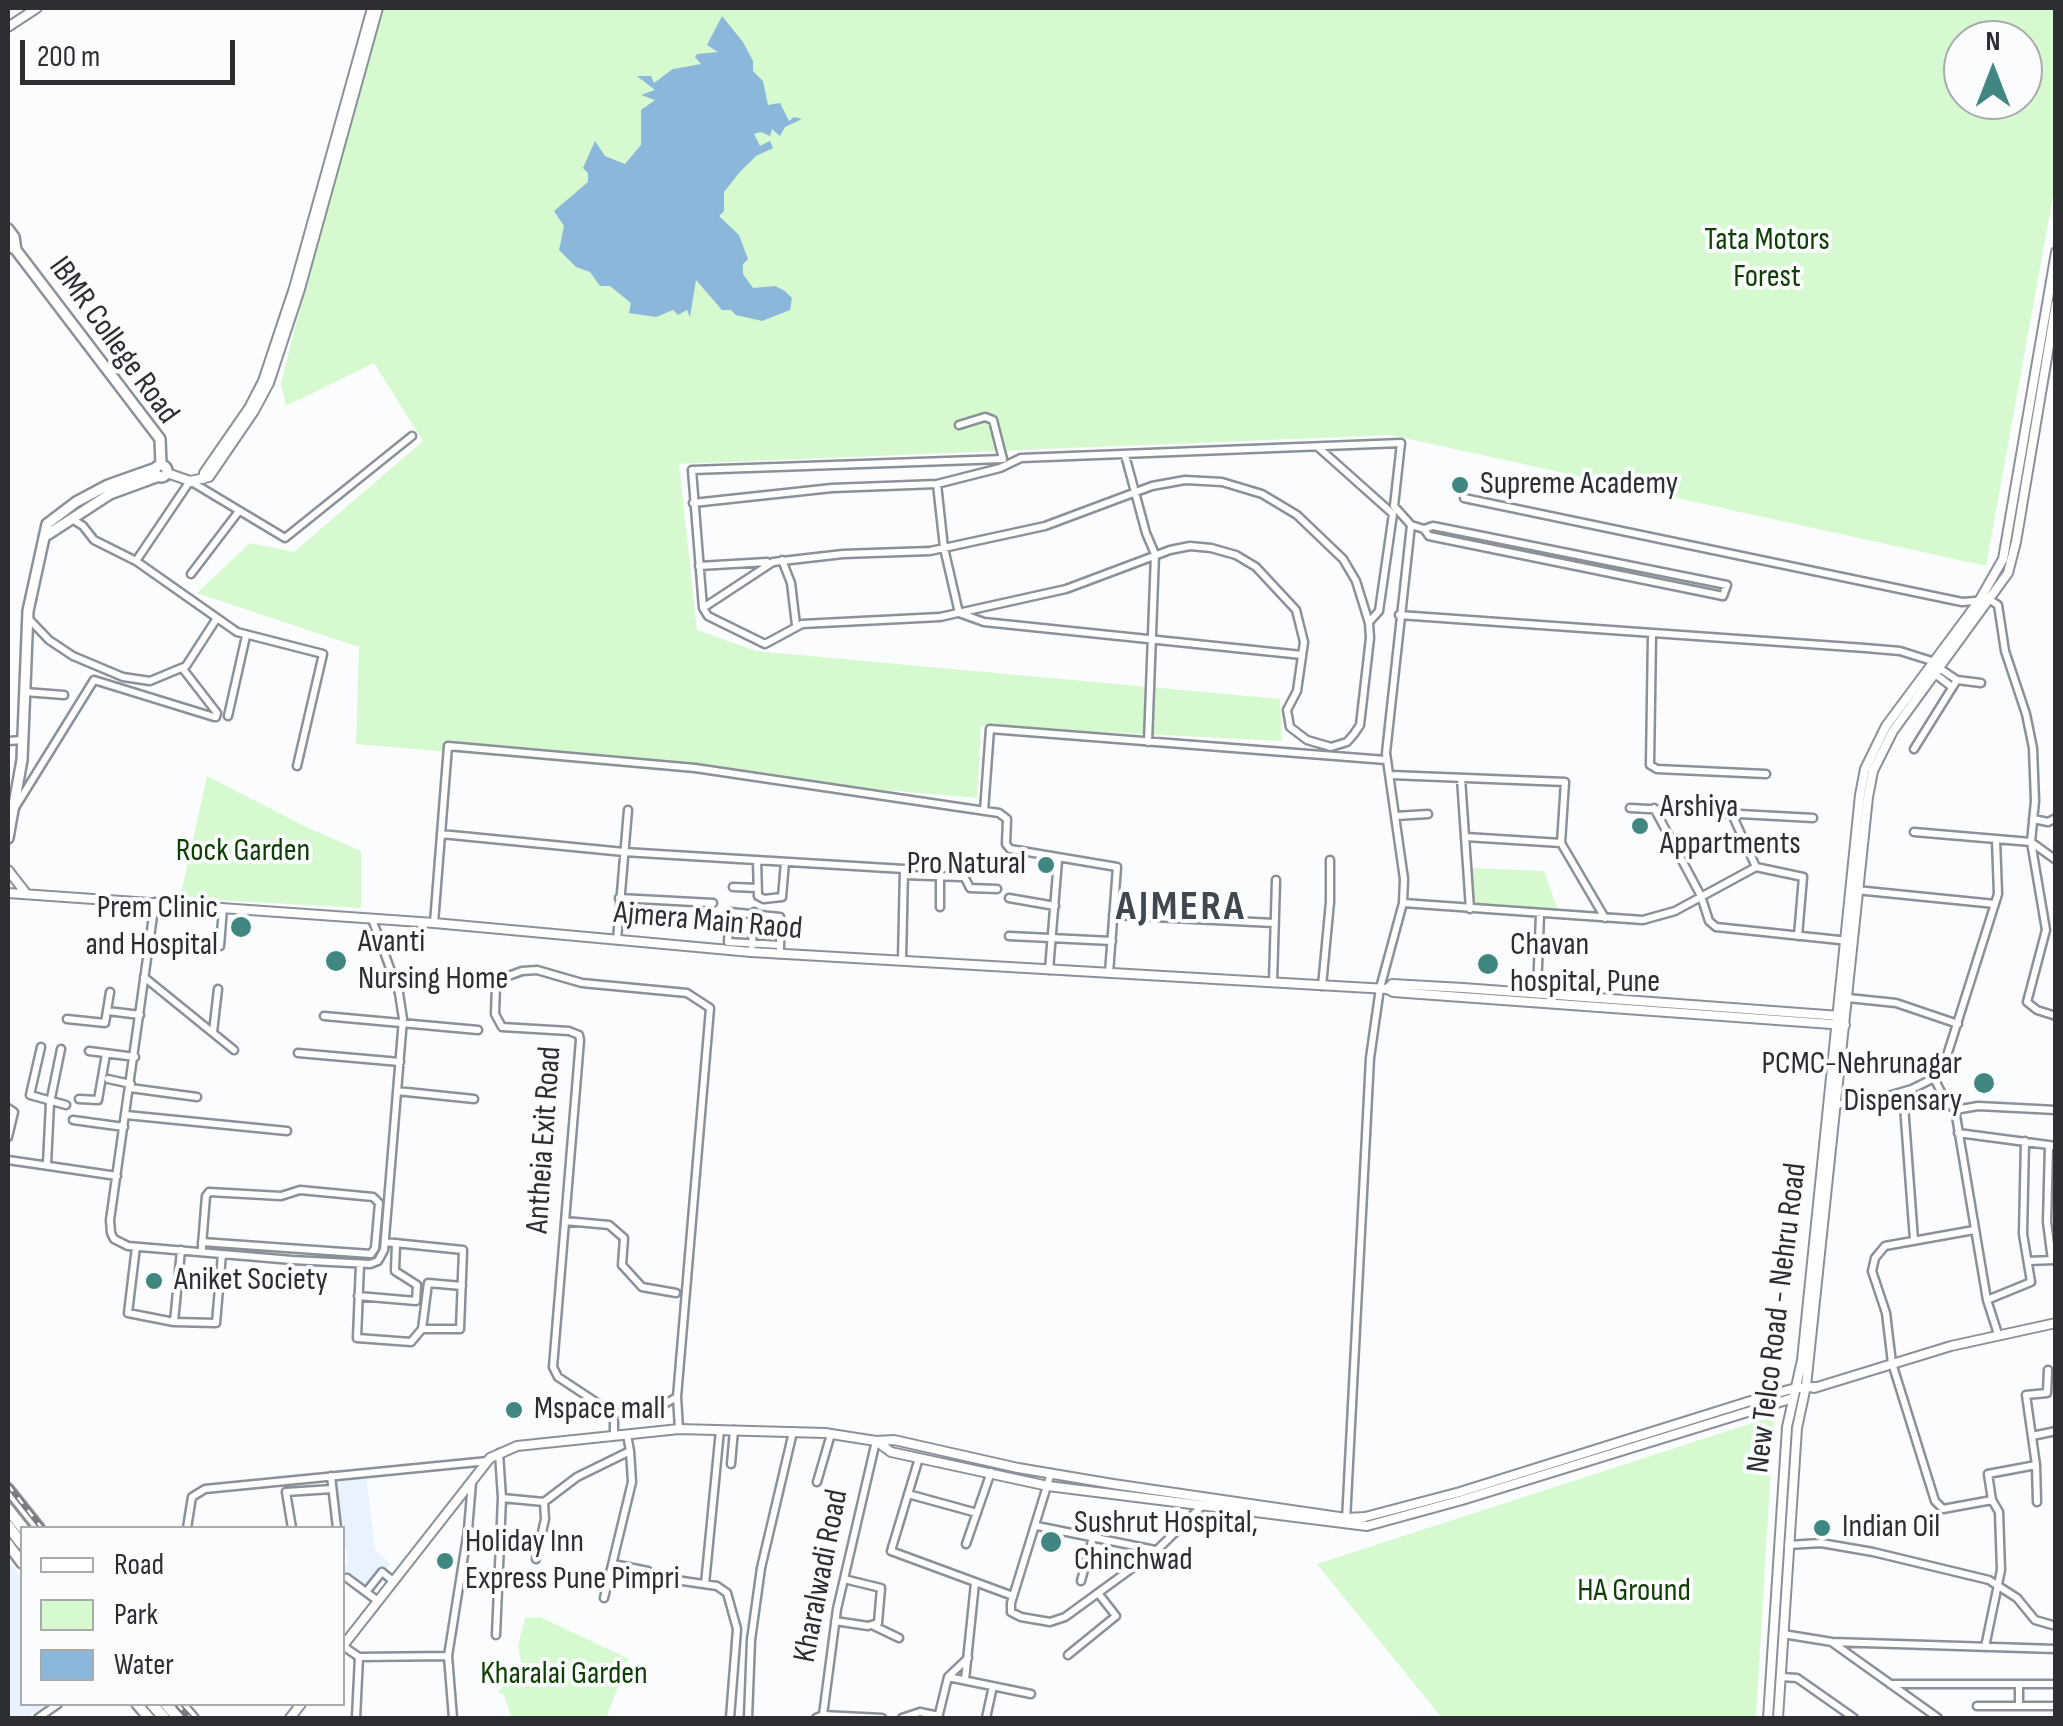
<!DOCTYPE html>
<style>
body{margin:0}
#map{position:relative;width:2063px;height:1726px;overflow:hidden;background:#fafcfe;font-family:"Sofia Sans Condensed",sans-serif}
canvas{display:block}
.frame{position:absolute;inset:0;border:10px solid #2c2e32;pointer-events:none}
.legend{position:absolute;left:20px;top:1526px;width:325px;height:180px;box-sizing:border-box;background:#fafcfe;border:2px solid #a8aaac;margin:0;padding:12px 18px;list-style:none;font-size:30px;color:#2c2e32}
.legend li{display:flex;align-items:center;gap:20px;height:50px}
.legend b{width:50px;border:2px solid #a8aaac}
.north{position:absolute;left:1943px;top:20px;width:100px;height:100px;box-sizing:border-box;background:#fafcfe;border:2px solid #a8aaac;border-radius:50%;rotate:0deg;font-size:28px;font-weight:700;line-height:40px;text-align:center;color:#2c2e32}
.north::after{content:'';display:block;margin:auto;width:35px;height:45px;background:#408782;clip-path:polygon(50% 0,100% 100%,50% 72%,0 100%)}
.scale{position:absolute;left:20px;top:40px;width:215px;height:45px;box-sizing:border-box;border:5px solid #2c2e32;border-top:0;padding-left:12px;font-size:30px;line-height:35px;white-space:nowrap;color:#2c2e32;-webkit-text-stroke:8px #fafcfe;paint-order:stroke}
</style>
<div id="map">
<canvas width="2063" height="1726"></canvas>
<div class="frame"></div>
<ul class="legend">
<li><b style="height:12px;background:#fff"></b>Road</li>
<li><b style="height:28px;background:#d7f9d0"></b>Park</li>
<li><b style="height:28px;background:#8ab7da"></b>Water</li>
</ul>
<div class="north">N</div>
<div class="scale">200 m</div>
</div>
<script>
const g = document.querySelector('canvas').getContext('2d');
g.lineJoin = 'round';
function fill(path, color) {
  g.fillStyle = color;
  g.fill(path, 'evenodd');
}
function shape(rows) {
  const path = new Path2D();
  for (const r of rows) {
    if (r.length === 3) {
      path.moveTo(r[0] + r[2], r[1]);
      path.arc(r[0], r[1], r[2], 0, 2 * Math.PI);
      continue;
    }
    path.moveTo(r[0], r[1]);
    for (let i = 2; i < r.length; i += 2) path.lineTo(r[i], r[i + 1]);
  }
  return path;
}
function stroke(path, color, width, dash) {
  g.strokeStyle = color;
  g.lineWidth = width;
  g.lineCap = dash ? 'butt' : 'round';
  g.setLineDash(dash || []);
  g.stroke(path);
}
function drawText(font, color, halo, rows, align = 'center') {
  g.font = font + ' "Sofia Sans Condensed",sans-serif';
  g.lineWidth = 8;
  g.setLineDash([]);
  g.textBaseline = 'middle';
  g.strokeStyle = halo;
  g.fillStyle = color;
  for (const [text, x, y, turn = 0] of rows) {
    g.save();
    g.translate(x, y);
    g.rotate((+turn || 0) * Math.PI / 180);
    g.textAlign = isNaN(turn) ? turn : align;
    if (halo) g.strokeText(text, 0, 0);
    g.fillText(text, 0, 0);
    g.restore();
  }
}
fill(shape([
 [366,1476,375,1550,390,1564,364,1598,343,1581,343,1570,348,1562,335,1481],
 [8,1560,22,1579,22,1704,46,1704,27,1718,8,1718]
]), '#e9f2ff');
fill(shape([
 [377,8,2054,8,2055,185,1986,566,1391,435,679,464,697,630,756,651,1280,699,1282,741,981,726,977,798,356,744,359,647,197,593,250,543,294,552,423,441,374,363,286,406,281,383],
 [1963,40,2023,40,2023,100,1963,100],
 [207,776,308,828,361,851,361,908,180,898],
 [1473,868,1544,871,1559,913,1473,907],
 [1774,1416,1756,1718,1442,1718,1317,1564],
 [540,1617,629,1659,606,1718,517,1718,511,1716,504,1695,498,1692,522,1666,518,1646,525,1618]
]), '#d7f9d0');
fill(shape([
 [722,16,743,42,753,61,753,71,763,81,768,105,780,103,789,121,794,117,802,119,785,127,780,136,772,129,770,136,761,132,754,134,760,146,770,141,773,148,756,156,739,173,724,192,724,211,719,216,739,235,748,259,743,264,743,274,753,288,775,286,785,291,792,298,790,310,762,321,736,315,731,310,722,310,696,280,690,317,687,310,678,315,673,310,656,317,629,313,631,303,610,286,600,286,590,272,576,267,559,250,564,226,554,211,588,182,588,173,583,168,595,141,605,156,625,164,641,145,641,110,655,100,641,95,655,90,637,76,651,76,654,83,673,69,701,64,695,57,697,54,718,52,707,45]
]), '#8ab7da');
const street = shape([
 [959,425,985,417,993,420,1003,459],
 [1319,448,1393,514,1379,611,1369,622],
 [1125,455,1146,533,1155,554,1148,742],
 [937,484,944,548,959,613,984,622,1302,655],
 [1464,498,1962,602,1990,600,1998,605,2005,651,2026,714,2033,748,2035,801,2031,842,2046,930,2027,1002,2037,1010,2056,1016],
 [693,503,832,488,937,484,1000,468,1021,458,1401,443,1394,506,1411,525,1424,529,1429,536,1723,596,1727,585,1433,526,1424,529],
 [72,519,83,526,94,540,136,561,237,632,323,654,297,766],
 [782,560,791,583,796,625],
 [136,561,190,481,285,538,412,436],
 [699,566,767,562],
 [191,574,239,511],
 [703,608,773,562,843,554,930,551,1045,526,1152,486,1185,480,1222,482,1262,494,1297,515,1343,559,1356,581,1369,623,1370,638,1360,725,1354,734,1347,742,1331,747,1307,740,1290,727,1287,710,1297,691,1304,642,1296,610,1256,567,1236,555,1211,548,1190,546,1170,550,1066,589,940,617,802,624,765,644,708,616,703,608,692,470,1003,459],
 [1399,615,1865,648,1900,651,1935,662],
 [28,618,49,640,73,656,123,677,150,681,186,666,217,618],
 [1652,634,1650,765,1657,769,1766,774],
 [1939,668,1957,680,1981,683],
 [183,669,217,713,216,717],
 [1935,674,1952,687],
 [25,692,64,695],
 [228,716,246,636],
 [8,741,23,740],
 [1914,749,1957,680],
 [1391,775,1565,782,1561,843,1605,918],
 [1461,778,1470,909],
 [16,806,94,680,214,717],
 [1630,808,1813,818],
 [1654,808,1701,896,1709,921,1716,927,1849,941],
 [984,811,990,729,1386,760],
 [1731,812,1756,867],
 [1396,816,1428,814],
 [2033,819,2048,822,2056,818],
 [1914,832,2031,842,2056,860],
 [441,834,624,852,904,869,902,960],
 [1466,837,1561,843],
 [757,860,758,896,764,899,782,897,785,862],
 [904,875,960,877,964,876,970,864,999,865],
 [964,876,970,888,997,889],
 [733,887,757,888],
 [1856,890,1995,904],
 [619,898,713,903],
 [1009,898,1055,906],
 [155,902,110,1220,111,1233,114,1239,128,1246,292,1260,370,1264,378,1261,384,1250,403,1019,399,993,372,919],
 [1403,903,1643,920,1675,911,1756,867,1803,877,1798,936],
 [940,907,940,877],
 [1113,915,1274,923],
 [434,923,448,746,695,768,999,813,1007,819,1006,844,1010,849,1117,867,1109,973],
 [1009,936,1112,941],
 [617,940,628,810],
 [150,944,202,949],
 [220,946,223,908],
 [752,946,754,912],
 [780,954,780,945,781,925,780,917,730,912,728,942,780,945],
 [537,970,582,983,687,993,710,1008,677,1397,659,1407,614,1414,558,1377,553,1367,580,1040,579,1035,569,1031,502,1027,495,1014,496,985,500,979,522,971,537,970],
 [1049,970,1058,860],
 [144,977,234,1050],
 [1273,982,1276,880],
 [1322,986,1330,902,1330,860],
 [1537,993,1540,914],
 [1848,998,1896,1003,1958,1024],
 [108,1011,140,1015],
 [324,1016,478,1030],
 [67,1019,105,1023,110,992],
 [213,1032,218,989],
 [41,1047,30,1095,66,1105],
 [89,1051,135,1057],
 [298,1053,400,1062],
 [1934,1078,1944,1098,1955,1110,1987,1300,1998,1334],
 [108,1079,131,1084],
 [130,1088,197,1097],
 [397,1091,474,1099],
 [1903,1092,1914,1240],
 [79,1099,98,1100,106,1054],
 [1835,1105,1888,1096,1912,1089,1934,1078,1944,1065,1998,894,1996,840],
 [8,1108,14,1112,8,1137],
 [1955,1110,1978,1106,2056,1110],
 [126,1115,287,1131],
 [73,1120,124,1127],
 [1958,1133,2056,1146],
 [2049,1145,2047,1222,2052,1260],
 [8,1160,117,1176],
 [47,1164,50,1103,61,1049],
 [565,1221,609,1225,624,1238,622,1265,642,1287,676,1293],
 [1974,1230,1885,1246,1875,1258,1872,1271,1886,1313,1892,1363,1935,1501,1943,1509,1992,1500],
 [136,1247,128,1313,174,1322,181,1250],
 [202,1252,202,1245,206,1196,209,1192,281,1196,300,1190,373,1197,379,1203,375,1248,371,1254,202,1242],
 [2028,1261,2054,1260],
 [360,1264,357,1338,411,1342,422,1329,460,1329,463,1250,385,1242],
 [358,1296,416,1301,417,1285,395,1271,396,1243],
 [1987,1300,2031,1282,2023,1234,2025,1141],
 [174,1322,216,1323,222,1254],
 [422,1329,428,1283,462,1286],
 [677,1397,679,1429],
 [614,1414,614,1436],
 [2032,1436,2056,1431],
 [919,1458,891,1551,1013,1596],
 [731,1464,734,1430],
 [2036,1465,2037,1502],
 [1051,1473,1011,1603,1011,1612,1021,1617,1050,1622,1065,1617,1157,1550,1202,1506],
 [331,1476,337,1528],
 [817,1482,831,1434],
 [908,1494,977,1513],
 [502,1498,544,1502,545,1519,536,1559],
 [544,1502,577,1477,630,1451,627,1435],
 [1346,1521,1370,1058,1380,988,1403,903,1404,879,1386,753,1411,525],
 [1037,1526,1155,1550],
 [187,1528,192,1497,205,1489,488,1461],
 [292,1528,286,1492,332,1489],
 [966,1544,991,1472],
 [1788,1545,1821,1543,1873,1552,1989,1580,2017,1598,2035,1620,2056,1626],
 [613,1564,648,1571],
 [347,1578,378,1601],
 [669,1579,717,1586,727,1593,737,1629,730,1718],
 [1081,1581,1093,1537],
 [705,1584,720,1430],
 [366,1592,382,1572,393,1581],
 [604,1598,632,1482,630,1451],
 [835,1621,868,1626,878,1623,881,1588,844,1579],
 [874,1626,899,1638],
 [1783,1634,1832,1642,2056,1649],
 [496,1635,502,1498,499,1453],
 [1833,1643,1938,1718],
 [343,1646,359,1657,356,1718],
 [1985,1647,2001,1570,1999,1512,1992,1500,1988,1474,2036,1465,2026,1395,2047,1393,2048,1370],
 [1068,1655,1116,1616,1098,1593],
 [359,1657,448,1656],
 [948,1677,1031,1694],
 [1781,1677,1797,1678,1854,1718],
 [965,1680,975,1583],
 [1890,1684,2056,1684],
 [2019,1684,2019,1706],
 [1977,1706,2056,1706],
 [823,1715,837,1609,876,1441],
 [38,1718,58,1704],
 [453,1718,448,1656,468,1530,472,1482],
 [748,1718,751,1640,761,1568,793,1432],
 [816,1718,823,1715,882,1718],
 [902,1718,920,1712,939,1716],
 [938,1718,948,1677,968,1658],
 [986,1718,993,1686]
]);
const secondary = shape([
 [8,27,37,8],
 [167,473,190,481,209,477,254,411,269,383,300,289,378,8],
 [203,479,204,473,249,408,263,381,294,288,372,8],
 [8,870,25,892],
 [8,893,434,923,751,952,1387,989,1393,992,1845,1025],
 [1387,989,1392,984,1463,988,1840,1016],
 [1814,1388,1951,1346,2056,1323],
 [876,1441,891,1452,1048,1486,1367,1526,1462,1500,1793,1398],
 [342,1647,490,1458,517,1446,679,1429,825,1433,876,1441,894,1440,1018,1468,1113,1484,1346,1518,1365,1517,1460,1492,1773,1394,1796,1388,1816,1387],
 [290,1718,301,1704],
 [1768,1718,1787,1427,1802,1360,1860,795,1865,769,1886,726,1979,601,2003,559,2056,252],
 [1778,1718,1797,1428,1806,1386,1868,797,1873,771,1893,731,2008,573,2016,542,2056,304]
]);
const primary = shape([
 [8,229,14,237,16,250],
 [8,245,16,250,160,439,161,465],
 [161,471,6],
 [44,537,110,494,159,476],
 [8,838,22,760,28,611,47,524,76,502,108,485,156,468],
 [8,1489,39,1528],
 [8,1544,22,1563],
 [137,1704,149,1718],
 [181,1704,193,1718]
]);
const highway = shape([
 [8,1509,23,1528],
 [8,1526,22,1544],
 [152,1704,164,1718],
 [166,1704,178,1718]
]);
stroke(street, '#8b9199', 11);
stroke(secondary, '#8b9199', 12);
stroke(primary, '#8b9199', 14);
stroke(highway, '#8b9199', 15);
stroke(street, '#fff', 6);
stroke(secondary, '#fff', 8);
stroke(primary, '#fff', 9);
stroke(highway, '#fff', 10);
const rail = shape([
 [8,1485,42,1528],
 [177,1704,190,1718]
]);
stroke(rail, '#797b7e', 6);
stroke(rail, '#fafcfe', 2.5, [8]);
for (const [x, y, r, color] of [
 [1460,485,10,"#408782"],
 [1640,826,10,"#408782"],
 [1046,865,10,"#408782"],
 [241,927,12,"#408782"],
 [336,961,12,"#408782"],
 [1488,964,12,"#408782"],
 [1984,1083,12,"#408782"],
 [154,1281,10,"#408782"],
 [514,1410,10,"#408782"],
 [1822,1528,10,"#408782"],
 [1051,1542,12,"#408782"],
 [445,1561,10,"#408782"]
]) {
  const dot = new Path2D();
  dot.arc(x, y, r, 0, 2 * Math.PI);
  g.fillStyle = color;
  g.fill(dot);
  stroke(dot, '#fafcfe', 4);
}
drawText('32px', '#0f3e03', '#fafcfe', [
 ["Tata Motors",1767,241],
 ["Forest",1767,278],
 ["Rock Garden",243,852],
 ["HA Ground",1634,1592],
 ["Kharalai Garden",564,1675]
]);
drawText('32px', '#2c2e32', '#fafcfe', [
 ["IBMR College Road",113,341,54],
 ["Ajmera Main Raod",708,922,5],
 ["Antheia Exit Road",545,1140,-86],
 ["New Telco Road - Nehru Road",1778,1318,-83],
 ["Kharalwadi Road",822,1576,-79]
]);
drawText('32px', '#2c2e32', '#fafcfe', [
 ["Supreme Academy",1480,485],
 ["Arshiya",1660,808],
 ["Appartments",1660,845],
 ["Pro Natural",1026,865,"right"],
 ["Prem Clinic",218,909,"right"],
 ["and Hospital",218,946,"right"],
 ["Avanti",358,943],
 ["Nursing Home",358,980],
 ["Chavan",1510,946],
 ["hospital, Pune",1510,983],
 ["PCMC-Nehrunagar",1962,1065,"right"],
 ["Dispensary",1962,1102,"right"],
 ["Aniket Society",174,1281],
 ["Mspace mall",534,1410],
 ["Sushrut Hospital,",1074,1524],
 ["Chinchwad",1074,1561],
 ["Indian Oil",1842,1528],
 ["Holiday Inn",465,1543],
 ["Express Pune Pimpri",465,1580]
], 'left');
g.letterSpacing = '2.5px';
drawText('bold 42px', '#41474e', '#fafcfe', [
 ["AJMERA",1181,908]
]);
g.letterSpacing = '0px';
</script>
